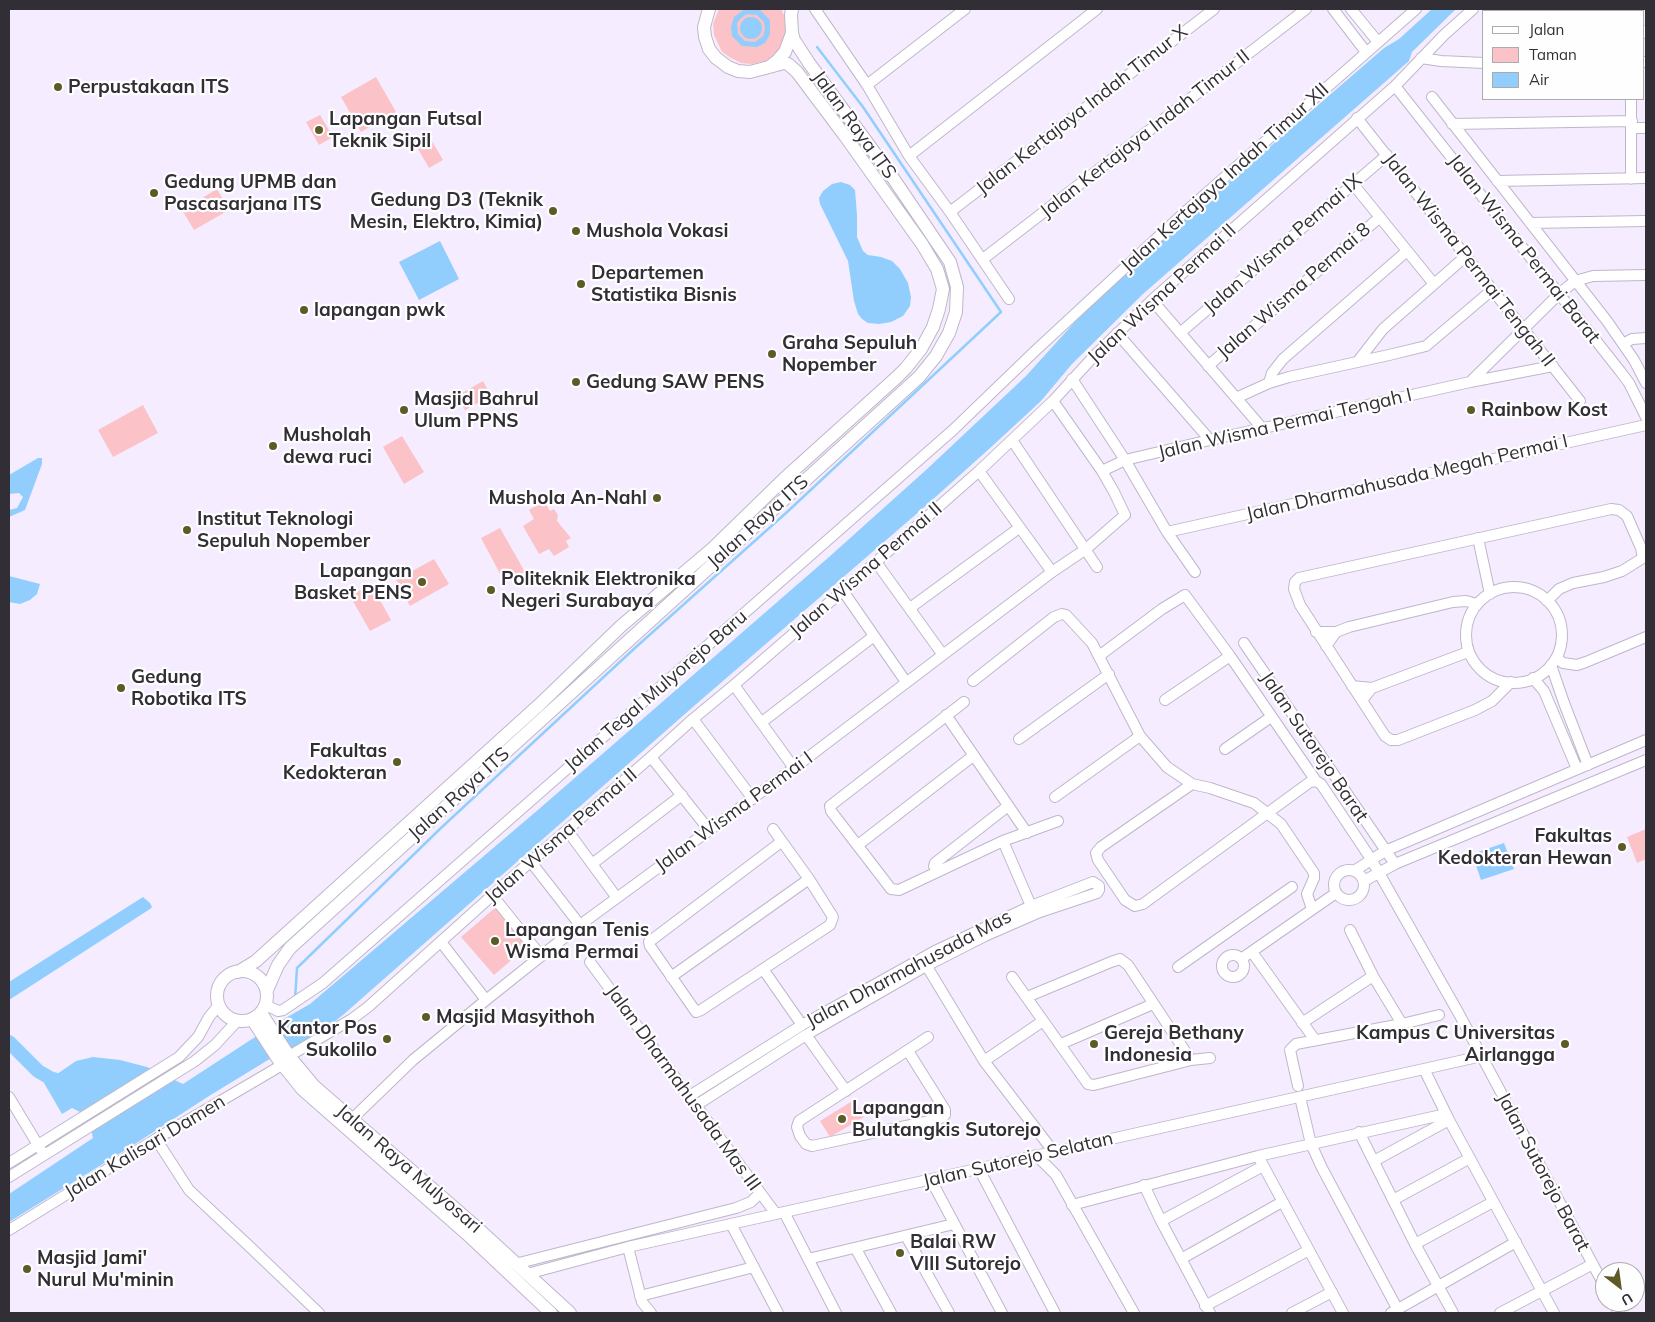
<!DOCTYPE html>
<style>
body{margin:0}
#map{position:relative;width:1655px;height:1322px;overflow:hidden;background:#f5edff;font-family:Mulish,sans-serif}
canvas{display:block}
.frame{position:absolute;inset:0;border:10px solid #322e35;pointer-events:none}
.legend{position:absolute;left:1482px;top:10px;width:162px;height:90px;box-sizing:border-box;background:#fefefe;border:1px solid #acabae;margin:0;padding:6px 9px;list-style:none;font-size:15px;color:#322e35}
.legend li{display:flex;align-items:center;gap:10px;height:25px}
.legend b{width:25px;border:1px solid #acabae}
.north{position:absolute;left:1595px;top:1262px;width:50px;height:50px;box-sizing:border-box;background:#fefefe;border:1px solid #acabae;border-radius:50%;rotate:150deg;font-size:14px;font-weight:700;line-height:20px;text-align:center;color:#322e35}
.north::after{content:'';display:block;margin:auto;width:18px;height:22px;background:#5c5a27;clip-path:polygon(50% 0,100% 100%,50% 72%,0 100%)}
</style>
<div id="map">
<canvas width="1655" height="1322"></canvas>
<div class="frame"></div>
<ul class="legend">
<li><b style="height:6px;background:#fff"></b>Jalan</li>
<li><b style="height:14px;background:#fbc2c8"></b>Taman</li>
<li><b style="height:14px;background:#91cefe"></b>Air</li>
</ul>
<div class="north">U</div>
</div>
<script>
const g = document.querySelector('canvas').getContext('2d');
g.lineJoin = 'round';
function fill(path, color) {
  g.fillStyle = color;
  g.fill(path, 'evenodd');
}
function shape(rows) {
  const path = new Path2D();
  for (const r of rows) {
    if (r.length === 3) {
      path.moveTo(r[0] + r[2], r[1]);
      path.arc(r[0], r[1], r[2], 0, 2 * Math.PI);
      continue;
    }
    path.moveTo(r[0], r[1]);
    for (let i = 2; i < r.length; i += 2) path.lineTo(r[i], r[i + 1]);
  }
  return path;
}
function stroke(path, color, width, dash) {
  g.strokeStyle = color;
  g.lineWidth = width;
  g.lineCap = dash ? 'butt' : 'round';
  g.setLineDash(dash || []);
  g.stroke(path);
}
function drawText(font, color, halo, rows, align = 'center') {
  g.font = font + ' Mulish,sans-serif';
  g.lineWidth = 4.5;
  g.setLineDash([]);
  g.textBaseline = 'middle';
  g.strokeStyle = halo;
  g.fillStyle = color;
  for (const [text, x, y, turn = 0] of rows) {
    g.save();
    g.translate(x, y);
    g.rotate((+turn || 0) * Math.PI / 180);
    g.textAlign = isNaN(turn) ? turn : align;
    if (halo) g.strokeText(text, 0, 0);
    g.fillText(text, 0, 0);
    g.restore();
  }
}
fill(shape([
 [719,9,781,9,786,19,787,32,784,43,776,54,766,61,752,64,741,63,731,58,722,52,714,35,713,24],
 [376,77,396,112,361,132,341,97],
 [320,115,333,137,319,145,306,122],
 [428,134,443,160,429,168,414,142],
 [217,189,229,210,194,230,182,210],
 [483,381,491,396,465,410,457,396],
 [143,405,158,433,113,457,98,430],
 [402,436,424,472,404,484,383,447],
 [544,501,550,511,554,509,558,515,557,521,571,538,566,541,569,547,554,556,549,549,539,554,523,526,534,519,529,510],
 [500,528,525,572,505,583,481,538],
 [434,559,449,584,410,606,396,580],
 [371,584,391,620,370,631,350,596],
 [1646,829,1646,859,1637,863,1627,837],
 [496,907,529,945,494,975,461,937],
 [854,1100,864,1117,830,1137,820,1121]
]), '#fbc2c8');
fill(shape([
 [745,9,760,10,770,20,770,34,765,43,757,47,742,46,732,36,731,27,734,17],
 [747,14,757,15,764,22,765,29,763,36,755,42,745,41,738,34,737,23,741,18],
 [1432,9,1456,9,1412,52,1409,61,1143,294,1072,364,1041,401,989,449,921,510,694,706,343,1015,320,1033,293,1049,268,1060,209,1096,135,1144,9,1222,9,1194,93,1138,90,1125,80,1112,72,1108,62,1114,44,1083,76,1061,93,1057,120,1060,147,1067,183,1084,275,1024,310,1004,539,809,829,557,926,470,1026,376,1101,293,1384,48,1399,39],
 [751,28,11],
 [841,182,850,185,855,190,857,215,857,237,863,251,868,255,881,257,892,261,900,269,908,283,911,297,910,306,903,316,891,322,879,324,868,323,862,319,858,314,854,301,848,261,820,204,819,198,823,191,832,184],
 [440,241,459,279,419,300,399,262],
 [38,458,42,458,42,464,25,510,9,517,9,510,17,508,23,497,19,493,9,494,9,475],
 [9,576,40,584,37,594,30,600,20,604,9,602],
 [1504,843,1514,869,1481,880,1472,854],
 [143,897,150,903,152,907,150,909,9,1000,9,982]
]), '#91cefe');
stroke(shape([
 [295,999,297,968,442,827,636,647,786,513,1001,312,863,107,817,47]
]), '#91cefe', 2.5);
stroke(shape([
 [9,1042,38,1071,50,1078,68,1084]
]), '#91cefe', 14);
const minor = shape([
 [815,9,867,85],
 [965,9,867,85,909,156,950,212,1009,299],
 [1333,9,1366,52],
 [1351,9,1378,42],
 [1555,11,1558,9],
 [1644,33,1646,31],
 [1421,58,1441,61,1484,63],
 [1644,62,1646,62],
 [1395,86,1620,371,1629,383,1646,417],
 [1432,97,1607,321,1634,360,1646,383],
 [1357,118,1580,401],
 [1452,124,1632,121],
 [1631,128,1646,128],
 [909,156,1097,9],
 [1631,179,1631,99],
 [1497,181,1646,178],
 [1353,184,1434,284],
 [950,212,1214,9],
 [1530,223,1646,221],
 [983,259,1306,9],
 [1152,300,1262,428],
 [1117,333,1210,440],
 [1180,333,1387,155],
 [1623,344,1632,339,1646,338],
 [1358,361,1383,329,1466,256],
 [1208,366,1380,217],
 [1072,379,1125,460,1167,532,1195,572],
 [1470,382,1559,294,1575,281,1593,276,1646,275],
 [1269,383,1272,373,1283,359,1407,251],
 [1236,398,1269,383,1289,377,1389,355,1426,346,1492,290],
 [1012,440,1097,567],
 [979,471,1052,572],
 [1102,471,1125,460,1210,440,1470,382,1553,366],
 [1167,532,1646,425],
 [1478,538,1490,594],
 [876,562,943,655],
 [1514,635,48],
 [843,591,906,682],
 [1547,601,1559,589,1573,583,1604,577,1622,571,1643,558],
 [910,608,1019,528],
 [1316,632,1336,632,1326,646],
 [1336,632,1349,627,1453,602,1466,601,1477,604],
 [1244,643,1395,864],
 [1099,656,1162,609,1185,595,1230,656,1316,781],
 [1557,658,1563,663,1577,665,1586,662,1646,637],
 [1551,665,1564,703,1588,765],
 [1533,678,1544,691,1577,769],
 [973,681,1054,617,1062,614,1066,615,1092,643,1140,736,1167,767,1192,784,1210,788,1254,803,1281,824,1314,873,1314,878,1307,894,1312,909],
 [1511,682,1492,701,1475,710,1398,740,1391,740,1385,736,1300,605,1294,589,1295,582,1299,578,1611,509,1619,510,1627,516,1641,548,1643,558],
 [734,685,794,768],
 [1352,686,1372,688,1362,700],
 [1372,688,1468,652],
 [1165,700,1230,656],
 [964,702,830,806,831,811,891,889,899,890,1003,841,1058,821],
 [946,715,1027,833],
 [693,719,753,799],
 [762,722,874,636],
 [1019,739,1109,674],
 [1225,749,1271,717],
 [651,757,709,830],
 [1192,784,1101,847,1096,853,1098,860,1125,900,1135,906,1143,904,1310,782,1316,781,1321,784,1371,859,1458,1012,1605,1287],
 [1055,797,1140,736],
 [773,829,809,879,833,917,830,925,701,1010,696,1012,650,946,649,942,781,842],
 [567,830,617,898],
 [1003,841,1031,906],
 [858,845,973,756],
 [531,862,580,925],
 [592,864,682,795],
 [1349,885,15],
 [941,870,936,869,934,866,935,863,1008,806],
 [1354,871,1385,851,1646,740],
 [1364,881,1395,864,1646,760],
 [492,895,541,956],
 [1350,930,1373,976,1402,1024],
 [441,942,486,1000],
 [1252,952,1315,1040],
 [1233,966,11],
 [1241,959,1336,893],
 [923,960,984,1061,1053,1151],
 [590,962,776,1214],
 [1178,967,1292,887],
 [763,969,802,1025],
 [671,977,809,879],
 [1012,977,1088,1084,1094,1085,1191,1060,1210,1058],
 [1027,997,1111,962,1120,959,1128,965,1191,1060],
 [266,1005,278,1011,283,1010,323,983,953,430,1035,351,1184,213,1416,9],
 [1302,1023,1373,976],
 [806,1035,846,1091],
 [1061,1044,1153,1004],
 [908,1051,945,1110,945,1115,941,1118,924,1122,812,1146,806,1144,800,1136,797,1127,799,1121,928,1037],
 [289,1056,352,1019,368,1007,506,883,651,757,693,719,734,685,876,562,979,471,1053,401,1094,356,1152,300,1395,86,1444,35,1473,9],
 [984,1061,1043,1021],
 [1424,1069,1449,1120,1554,1313],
 [1298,1086,1290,1050,1296,1044,1402,1024,1439,1015],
 [9,1097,41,1150],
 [688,1097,802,1025,935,951,1031,906,1093,882,1099,886,1099,890,1097,893,1040,912,985,936,926,966,806,1035,695,1106],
 [1300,1097,1311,1144,1322,1168,1398,1310],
 [351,1120,413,1060,486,1000,580,925,794,768,1052,572,1086,549,1125,515,1114,492,1102,471,1053,401],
 [1359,1132,1415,1244,1453,1313],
 [156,1139,189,1190,249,1246,319,1313],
 [1036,1155,1056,1175,1134,1313],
 [1258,1156,1343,1313],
 [1374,1161,1449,1120],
 [9,1163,179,1057,198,1037,209,1017,219,1005],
 [979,1169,1055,1313],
 [9,1177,195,1061,215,1045,238,1020],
 [931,1180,1002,1313],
 [1144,1185,1161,1221,1210,1313],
 [1393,1200,1470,1158],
 [1072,1205,1258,1156,1446,1114],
 [784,1212,836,1313],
 [1161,1221,1263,1166],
 [731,1224,778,1313],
 [9,1230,156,1139,282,1065],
 [906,1236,949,1313],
 [1415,1244,1493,1202],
 [628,1247,642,1302,651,1313],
 [856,1249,891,1313],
 [808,1259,954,1224],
 [1181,1259,1282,1202],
 [515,1264,736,1208,751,1202,760,1193],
 [527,1274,628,1247,1482,1056],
 [640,1296,754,1267],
 [1613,1302,1619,1313],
 [1205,1306,1309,1250],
 [1292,1313,1332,1292],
 [1391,1313,1516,1242],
 [1500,1313,1593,1264]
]);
const major = shape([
 [709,9,704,27,705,37,709,49,716,58,728,67,738,71,750,72,769,67,777,61,785,52,792,33,791,15,792,9],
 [242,996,25],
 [238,972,256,961,267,951,539,705,621,626,713,548,785,478,897,377,906,368,921,349,933,327,939,309,943,289,937,269,922,244,845,136,797,72,788,64,784,63,769,67],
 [267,990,278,965,290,948,919,377,936,356,949,333,956,312,957,287,950,262,893,178,809,63,794,40,792,33],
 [261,1013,289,1056,314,1086,474,1225,570,1313],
 [252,1019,278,1059,302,1089,467,1234,551,1313]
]);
stroke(minor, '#bfb7c9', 12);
stroke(major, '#bfb7c9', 14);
stroke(minor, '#fff', 10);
stroke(major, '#fff', 12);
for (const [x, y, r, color] of [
 [58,87,5,"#5c5a27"],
 [319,130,5,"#5c5a27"],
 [154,193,5,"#5c5a27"],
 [553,211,5,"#5c5a27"],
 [576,231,5,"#5c5a27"],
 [581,284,5,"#5c5a27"],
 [304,310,5,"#5c5a27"],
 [772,354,5,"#5c5a27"],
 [576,382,5,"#5c5a27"],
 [404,410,5,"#5c5a27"],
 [1471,410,5,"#5c5a27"],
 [273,446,5,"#5c5a27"],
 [657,498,5,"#5c5a27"],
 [187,530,5,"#5c5a27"],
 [422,582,5,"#5c5a27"],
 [491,590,5,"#5c5a27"],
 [121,688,5,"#5c5a27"],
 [397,762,5,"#5c5a27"],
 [1622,847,5,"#5c5a27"],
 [495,941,5,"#5c5a27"],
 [426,1017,5,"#5c5a27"],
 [387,1039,5,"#5c5a27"],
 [1094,1044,5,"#5c5a27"],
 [1565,1044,5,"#5c5a27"],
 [842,1119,5,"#5c5a27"],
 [900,1253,5,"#5c5a27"],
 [27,1269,5,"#5c5a27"]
]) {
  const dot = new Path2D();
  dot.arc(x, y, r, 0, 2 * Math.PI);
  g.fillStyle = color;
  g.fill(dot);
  stroke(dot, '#fefefe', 2);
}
drawText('bold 19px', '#322e35', '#fefefe', [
 ["Perpustakaan ITS",68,87],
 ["Lapangan Futsal",329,119],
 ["Teknik Sipil",329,141],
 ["Gedung UPMB dan",164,182],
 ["Pascasarjana ITS",164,204],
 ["Gedung D3 (Teknik",543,200,"right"],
 ["Mesin, Elektro, Kimia)",543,222,"right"],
 ["Mushola Vokasi",586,231],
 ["Departemen",591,273],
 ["Statistika Bisnis",591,295],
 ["lapangan pwk",314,310],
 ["Graha Sepuluh",782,343],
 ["Nopember",782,365],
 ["Gedung SAW PENS",586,382],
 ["Masjid Bahrul",414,399],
 ["Ulum PPNS",414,421],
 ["Rainbow Kost",1481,410],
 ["Musholah",283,435],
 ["dewa ruci",283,457],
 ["Mushola An-Nahl",647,498,"right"],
 ["Institut Teknologi",197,519],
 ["Sepuluh Nopember",197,541],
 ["Lapangan",412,571,"right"],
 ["Basket PENS",412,593,"right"],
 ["Politeknik Elektronika",501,579],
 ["Negeri Surabaya",501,601],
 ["Gedung",131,677],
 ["Robotika ITS",131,699],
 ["Fakultas",387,751,"right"],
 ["Kedokteran",387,773,"right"],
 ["Fakultas",1612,836,"right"],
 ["Kedokteran Hewan",1612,858,"right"],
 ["Lapangan Tenis",505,930],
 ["Wisma Permai",505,952],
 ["Masjid Masyithoh",436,1017],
 ["Kantor Pos",377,1028,"right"],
 ["Sukolilo",377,1050,"right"],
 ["Gereja Bethany",1104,1033],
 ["Indonesia",1104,1055],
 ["Kampus C Universitas",1555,1033,"right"],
 ["Airlangga",1555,1055,"right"],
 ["Lapangan",852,1108],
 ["Bulutangkis Sutorejo",852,1130],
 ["Balai RW",910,1242],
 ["VIII Sutorejo",910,1264],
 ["Masjid Jami'",37,1258],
 ["Nurul Mu'minin",37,1280]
], 'left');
drawText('19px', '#322e35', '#fefefe', [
 ["Jalan Kertajaya Indah Timur X",1082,110,-38],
 ["Jalan Raya ITS",854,125,54],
 ["Jalan Kertajaya Indah Timur II",1145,134,-38],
 ["Jalan Kertajaya Indah Timur XII",1225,178,-42],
 ["Jalan Wisma Permai IX",1283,244,-41],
 ["Jalan Wisma Permai Barat",1524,249,52],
 ["Jalan Wisma Permai Tengah II",1469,260,52],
 ["Jalan Wisma Permai 8",1294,291,-41],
 ["Jalan Wisma Permai II",1162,294,-43],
 ["Jalan Wisma Permai Tengah I",1285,424,-13],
 ["Jalan Dharmahusada Megah Permai I",1407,478,-13],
 ["Jalan Raya ITS",758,522,-42],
 ["Jalan Wisma Permai II",866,570,-41],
 ["Jalan Tegal Mulyorejo Baru",656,691,-41],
 ["Jalan Sutorejo Barat",1314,747,56],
 ["Jalan Raya ITS",459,794,-42],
 ["Jalan Wisma Permai I",734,812,-36],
 ["Jalan Wisma Permai II",561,836,-41],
 ["Jalan Dharmahusada Mas",909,969,-28],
 ["Jalan Dharmahusada Mas III",683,1088,54],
 ["Jalan Kalisari Damen",145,1147,-31],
 ["Jalan Sutorejo Selatan",1018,1160,-13],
 ["Jalan Raya Mulyosari",409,1169,41],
 ["Jalan Sutorejo Barat",1543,1172,62]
]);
</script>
